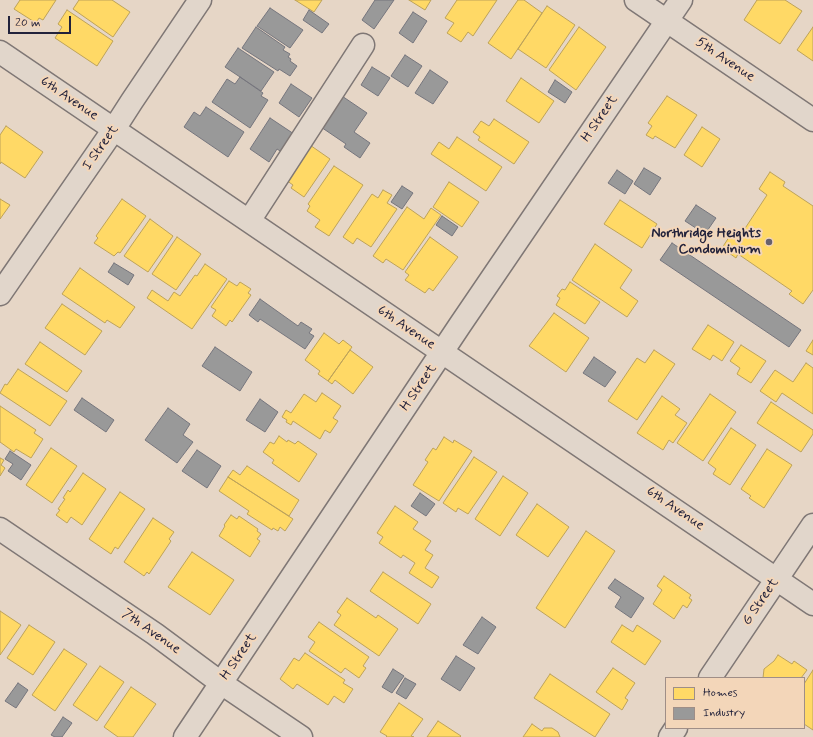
<!DOCTYPE html>
<style>
body{margin:0}
#map{position:relative;width:813px;height:737px;overflow:hidden;background:#e6d6c6;font-family:Mynerve,sans-serif}
canvas{display:block}
.legend{position:absolute;left:665px;top:677px;width:140px;height:52px;box-sizing:border-box;background:#f3d6b9;border:1px solid #9f8e87;margin:0;padding:5px 7px;list-style:none;font-size:12px;color:#22223b}
.legend li{display:flex;align-items:center;gap:8px;height:20px}
.legend b{width:20px;border:1px solid #9f8e87}
.scale{position:absolute;left:8px;top:16px;width:63px;height:18px;box-sizing:border-box;border:2px solid #22223b;border-top:0;padding-left:5px;font-size:12px;line-height:14px;white-space:nowrap;color:#22223b;-webkit-text-stroke:3px #f3d6b9;paint-order:stroke}
</style>
<div id="map">
<canvas width="813" height="737"></canvas>
<ul class="legend">
<li><b style="height:11px;background:#ffd966"></b>Homes</li>
<li><b style="height:11px;background:#999"></b>Industry</li>
</ul>
<div class="scale">20 m</div>
</div>
<script>
const g = document.querySelector('canvas').getContext('2d');
g.lineJoin = 'round';
function fill(path, color) {
  g.fillStyle = color;
  g.fill(path, 'evenodd');
}
function shape(rows) {
  const path = new Path2D();
  for (const r of rows) {
    path.moveTo(r[0], r[1]);
    for (let i = 2; i < r.length; i += 2) path.lineTo(r[i], r[i + 1]);
  }
  return path;
}
function stroke(path, color, width, dash) {
  g.strokeStyle = color;
  g.lineWidth = width;
  g.lineCap = dash ? 'butt' : 'round';
  g.setLineDash(dash || []);
  g.stroke(path);
}
function drawText(font, color, halo, rows, align = 'center') {
  g.font = font + ' Mynerve,sans-serif';
  g.lineWidth = 4;
  g.setLineDash([]);
  g.textBaseline = 'middle';
  g.strokeStyle = halo;
  g.fillStyle = color;
  for (const [text, x, y, turn = 0] of rows) {
    g.save();
    g.translate(x, y);
    g.rotate((+turn || 0) * Math.PI / 180);
    g.textAlign = isNaN(turn) ? turn : align;
    if (halo) g.strokeText(text, 0, 0);
    g.fillText(text, 0, 0);
    g.restore();
  }
}
const homes = shape([
 [20,0,56,0,43,20,39,18,36,23,14,9,20,0],
 [79,0,112,0,130,12,113,37,73,9,79,0],
 [295,0,322,0,314,12,295,0],
 [409,0,431,0,425,10,409,0],
 [457,0,497,0,473,36,468,32,461,42,447,33,454,23,445,18,457,0],
 [518,0,524,0,542,13,511,59,488,43,518,0],
 [757,0,785,0,802,11,780,44,744,20,757,0],
 [547,6,575,25,546,68,518,49,547,6],
 [67,10,113,41,97,66,55,38,62,27,58,24,67,10],
 [579,27,606,47,576,90,549,70,579,27],
 [813,27,813,61,797,50,813,27],
 [521,78,554,101,539,123,506,101,521,78],
 [667,96,697,115,675,148,655,136,653,139,646,135,652,126,648,123,667,96],
 [494,119,529,142,514,164,478,140,480,137,473,132,481,121,489,126,494,119],
 [6,126,43,152,25,178,1,162,0,164,0,135,6,126],
 [702,127,720,139,702,167,684,155,702,127],
 [457,137,502,167,486,191,431,154,439,142,449,149,457,137],
 [307,143,330,159,304,197,291,188,293,185,283,178,307,143],
 [334,166,363,185,329,236,315,227,320,220,307,211,310,206,308,204,334,166],
 [770,172,785,182,783,186,813,206,813,290,803,304,789,294,792,291,738,254,736,258,722,248,733,231,740,236,767,195,759,189,770,172],
 [449,182,479,202,462,227,433,207,449,182],
 [383,190,392,195,387,203,397,209,371,247,357,238,353,244,343,237,372,194,378,198,383,190],
 [0,199,10,205,0,219,0,199],
 [122,199,146,216,120,253,118,252,114,256,94,243,98,238,96,236,122,199],
 [620,200,657,224,642,248,604,224,620,200],
 [407,207,424,219,431,208,441,215,403,270,386,259,383,263,373,256,407,207],
 [150,219,173,236,148,272,124,256,150,219],
 [177,237,201,254,176,290,152,274,177,237],
 [430,237,458,257,433,291,429,288,425,293,405,280,409,275,405,272,430,237],
 [595,244,632,270,620,288,638,301,627,317,572,280,595,244],
 [205,264,227,279,192,329,147,298,152,290,168,301,174,292,180,296,195,275,197,276,205,264],
 [80,268,135,307,120,328,107,320,105,323,62,294,80,268],
 [229,281,237,286,240,282,251,289,248,293,251,295,232,322,230,320,226,326,212,316,216,310,211,307,229,281],
 [570,282,600,302,585,324,556,305,560,298,557,296,562,289,565,290,570,282],
 [62,304,102,331,85,355,45,328,62,304],
 [554,313,589,338,566,372,529,346,554,313],
 [708,325,734,342,722,361,713,355,710,360,692,349,708,325],
 [324,333,339,344,343,340,352,347,328,381,318,374,320,371,305,360,324,333],
 [813,340,813,355,806,351,813,340],
 [40,342,82,371,67,392,25,364,40,342],
 [741,345,766,361,751,383,737,374,740,368,730,361,741,345],
 [350,350,373,367,353,394,335,380,332,384,328,381,350,350],
 [654,350,675,364,637,420,608,401,637,358,645,363,654,350],
 [806,363,813,368,813,414,782,393,776,402,760,391,775,370,793,382,806,363],
 [18,369,67,401,50,426,0,393,5,384,7,385,18,369],
 [322,393,341,406,333,418,338,421,330,433,325,430,320,439,293,421,291,425,286,422,287,420,282,417,286,410,291,413,304,394,316,402,322,393],
 [710,394,736,412,703,461,677,443,710,394],
 [662,396,680,409,675,415,687,423,673,443,669,440,663,450,637,433,662,396],
 [771,402,813,430,813,434,801,452,757,423,771,402],
 [0,406,36,430,34,433,43,439,31,458,16,449,14,452,0,442,0,406],
 [731,428,756,445,730,485,713,474,716,469,708,463,731,428],
 [279,436,287,442,288,440,295,444,298,441,317,454,299,482,272,463,274,460,263,452,270,442,274,444,279,436],
 [444,437,453,443,454,440,472,451,439,501,413,485,428,462,425,460,433,448,436,450,444,437],
 [51,448,77,466,52,503,26,485,51,448],
 [767,449,792,465,764,508,749,498,751,496,741,489,767,449],
 [474,457,497,472,468,514,458,508,456,512,443,503,474,457],
 [0,458,4,460,1,465,5,468,0,476,0,458],
 [247,466,299,500,289,516,228,477,233,470,240,475,247,466],
 [83,473,106,489,82,525,71,517,67,523,56,515,60,510,58,509,65,499,63,498,68,490,70,492,83,473],
 [503,476,528,493,500,536,475,519,503,476],
 [228,477,293,519,285,531,280,527,278,531,273,528,272,530,247,514,249,511,219,491,228,477],
 [120,492,145,509,118,549,115,547,111,554,89,539,120,492],
 [537,504,569,527,548,557,516,535,537,504],
 [395,506,418,522,413,529,431,541,425,550,433,555,425,568,439,577,432,588,409,573,415,563,403,555,401,558,379,543,383,537,377,533,395,506],
 [231,515,237,519,239,516,258,529,257,531,261,534,257,539,260,541,250,557,219,536,225,526,224,525,231,515],
 [153,518,174,532,169,539,171,541,149,574,147,572,144,576,124,562,153,518],
 [586,531,615,551,565,628,536,608,586,531],
 [192,552,234,580,210,615,168,587,192,552],
 [383,572,431,604,418,624,370,591,383,572],
 [664,576,691,595,689,598,692,600,687,608,683,605,674,619,653,604,662,590,657,586,664,576],
 [347,598,376,618,378,615,398,629,379,656,334,625,341,615,337,612,347,598],
 [0,611,21,625,0,655,0,611],
 [319,622,369,657,363,666,366,668,359,678,345,668,341,673,309,651,315,642,308,637,319,622],
 [29,625,55,642,33,675,7,658,29,625],
 [622,625,633,632,637,625,661,641,645,665,611,642,622,625],
 [64,649,87,664,55,711,32,695,64,649],
 [305,653,345,680,343,683,353,689,344,703,334,696,328,705,297,684,293,689,280,679,294,658,299,661,305,653],
 [778,655,792,664,794,661,807,670,801,678,763,678,764,669,774,661,778,655],
 [100,666,124,682,97,721,73,705,100,666],
 [613,668,635,683,625,698,628,700,622,710,596,692,613,668],
 [813,670,813,730,804,724,804,684,813,670],
 [550,674,610,714,595,737,534,698,550,674],
 [131,687,156,704,133,737,118,737,104,727,131,687],
 [399,703,423,719,411,736,414,737,386,737,387,736,380,732,399,703],
 [438,721,461,736,460,737,427,737,438,721],
 [532,724,542,731,544,728,552,728,558,732,560,737,523,737,532,724]
]);
fill(homes, '#ffd966');
stroke(homes, '#bda259', 1);
const industry = shape([
 [375,0,394,0,374,29,362,20,375,0],
 [270,8,303,30,290,48,257,26,270,8],
 [309,10,329,24,322,33,303,20,309,10],
 [413,12,427,21,413,43,399,33,413,12],
 [256,27,285,47,283,50,290,54,288,57,291,59,290,61,297,66,290,76,279,69,278,71,242,48,256,27],
 [238,48,274,72,261,91,225,67,238,48],
 [405,55,422,66,408,87,391,76,405,55],
 [372,67,390,78,378,96,361,85,372,67],
 [430,70,448,82,433,104,415,93,430,70],
 [240,77,263,93,261,96,268,100,250,128,212,102,227,79,235,84,240,77],
 [555,80,572,92,565,103,548,92,555,80],
 [291,84,312,98,299,117,279,103,291,84],
 [336,92,367,113,354,132,370,143,360,158,344,147,346,144,315,123,336,92],
 [206,107,244,132,228,157,184,127,194,112,200,116,206,107],
 [270,118,297,136,285,154,277,149,269,162,250,149,270,118],
 [644,168,661,178,650,195,634,184,644,168],
 [617,170,633,181,625,194,608,183,617,170],
 [402,186,413,193,402,209,391,202,402,186],
 [696,205,716,218,705,234,685,221,696,205],
 [442,216,458,227,452,236,436,225,442,216],
 [672,243,801,330,789,347,660,260,672,243],
 [114,263,134,275,128,285,108,272,114,263],
 [260,299,298,326,301,322,312,329,309,333,314,336,305,349,260,319,258,322,249,315,260,299],
 [215,347,252,372,240,391,202,366,215,347],
 [594,357,616,372,605,387,583,373,594,357],
 [82,398,114,420,106,432,74,410,82,398],
 [260,399,278,412,265,432,246,420,260,399],
 [168,408,190,424,183,435,193,442,177,463,145,440,168,408],
 [197,450,221,466,207,488,182,471,197,450],
 [10,451,31,465,21,480,8,471,13,464,5,459,10,451],
 [420,493,435,504,426,516,411,506,420,493],
 [615,579,644,598,631,618,615,607,621,597,608,588,615,579],
 [482,617,496,627,478,654,463,645,482,617],
 [456,656,475,668,460,691,441,679,456,656],
 [393,669,404,676,392,693,382,687,393,669],
 [405,678,416,684,406,699,396,693,405,678],
 [18,683,28,690,16,708,5,701,18,683],
 [63,717,72,723,62,737,55,737,51,735,63,717]
]);
fill(industry, '#999');
stroke(industry, '#75757d', 1);
const minor = shape([
 [636,0,813,120],
 [0,52,813,604],
 [249,221,363,45],
 [0,294,114,129,132,101,200,0],
 [0,529,155,634,221,683,301,737],
 [710,678,813,525],
 [185,737,460,325,681,0],
 [670,737,676,728]
]);
stroke(minor, '#7f7775', 25);
stroke(minor, '#e1d6cb', 22);
for (const [x, y, r, color] of [
 [769,242,4,"#67616c"]
]) {
  const dot = new Path2D();
  dot.arc(x, y, r, 0, 2 * Math.PI);
  g.fillStyle = color;
  g.fill(dot);
  stroke(dot, '#f3d6b9', 1.5);
}
drawText('14px', '#22223b', '#f3d6b9', [
 ["5th Avenue",725,60,34],
 ["6th Avenue",69,99,34],
 ["H Street",600,119,-56],
 ["I Street",101,148,-55],
 ["6th Avenue",406,328,34],
 ["H Street",419,388,-56],
 ["6th Avenue",675,509,34],
 ["G Street",761,602,-56],
 ["7th Avenue",151,632,35],
 ["H Street",239,657,-56]
]);
drawText('bold 14px', '#22223b', '#f3d6b9', [
 ["Northridge Heights",761,234],
 ["Condominium",761,250]
], 'right');
</script>
